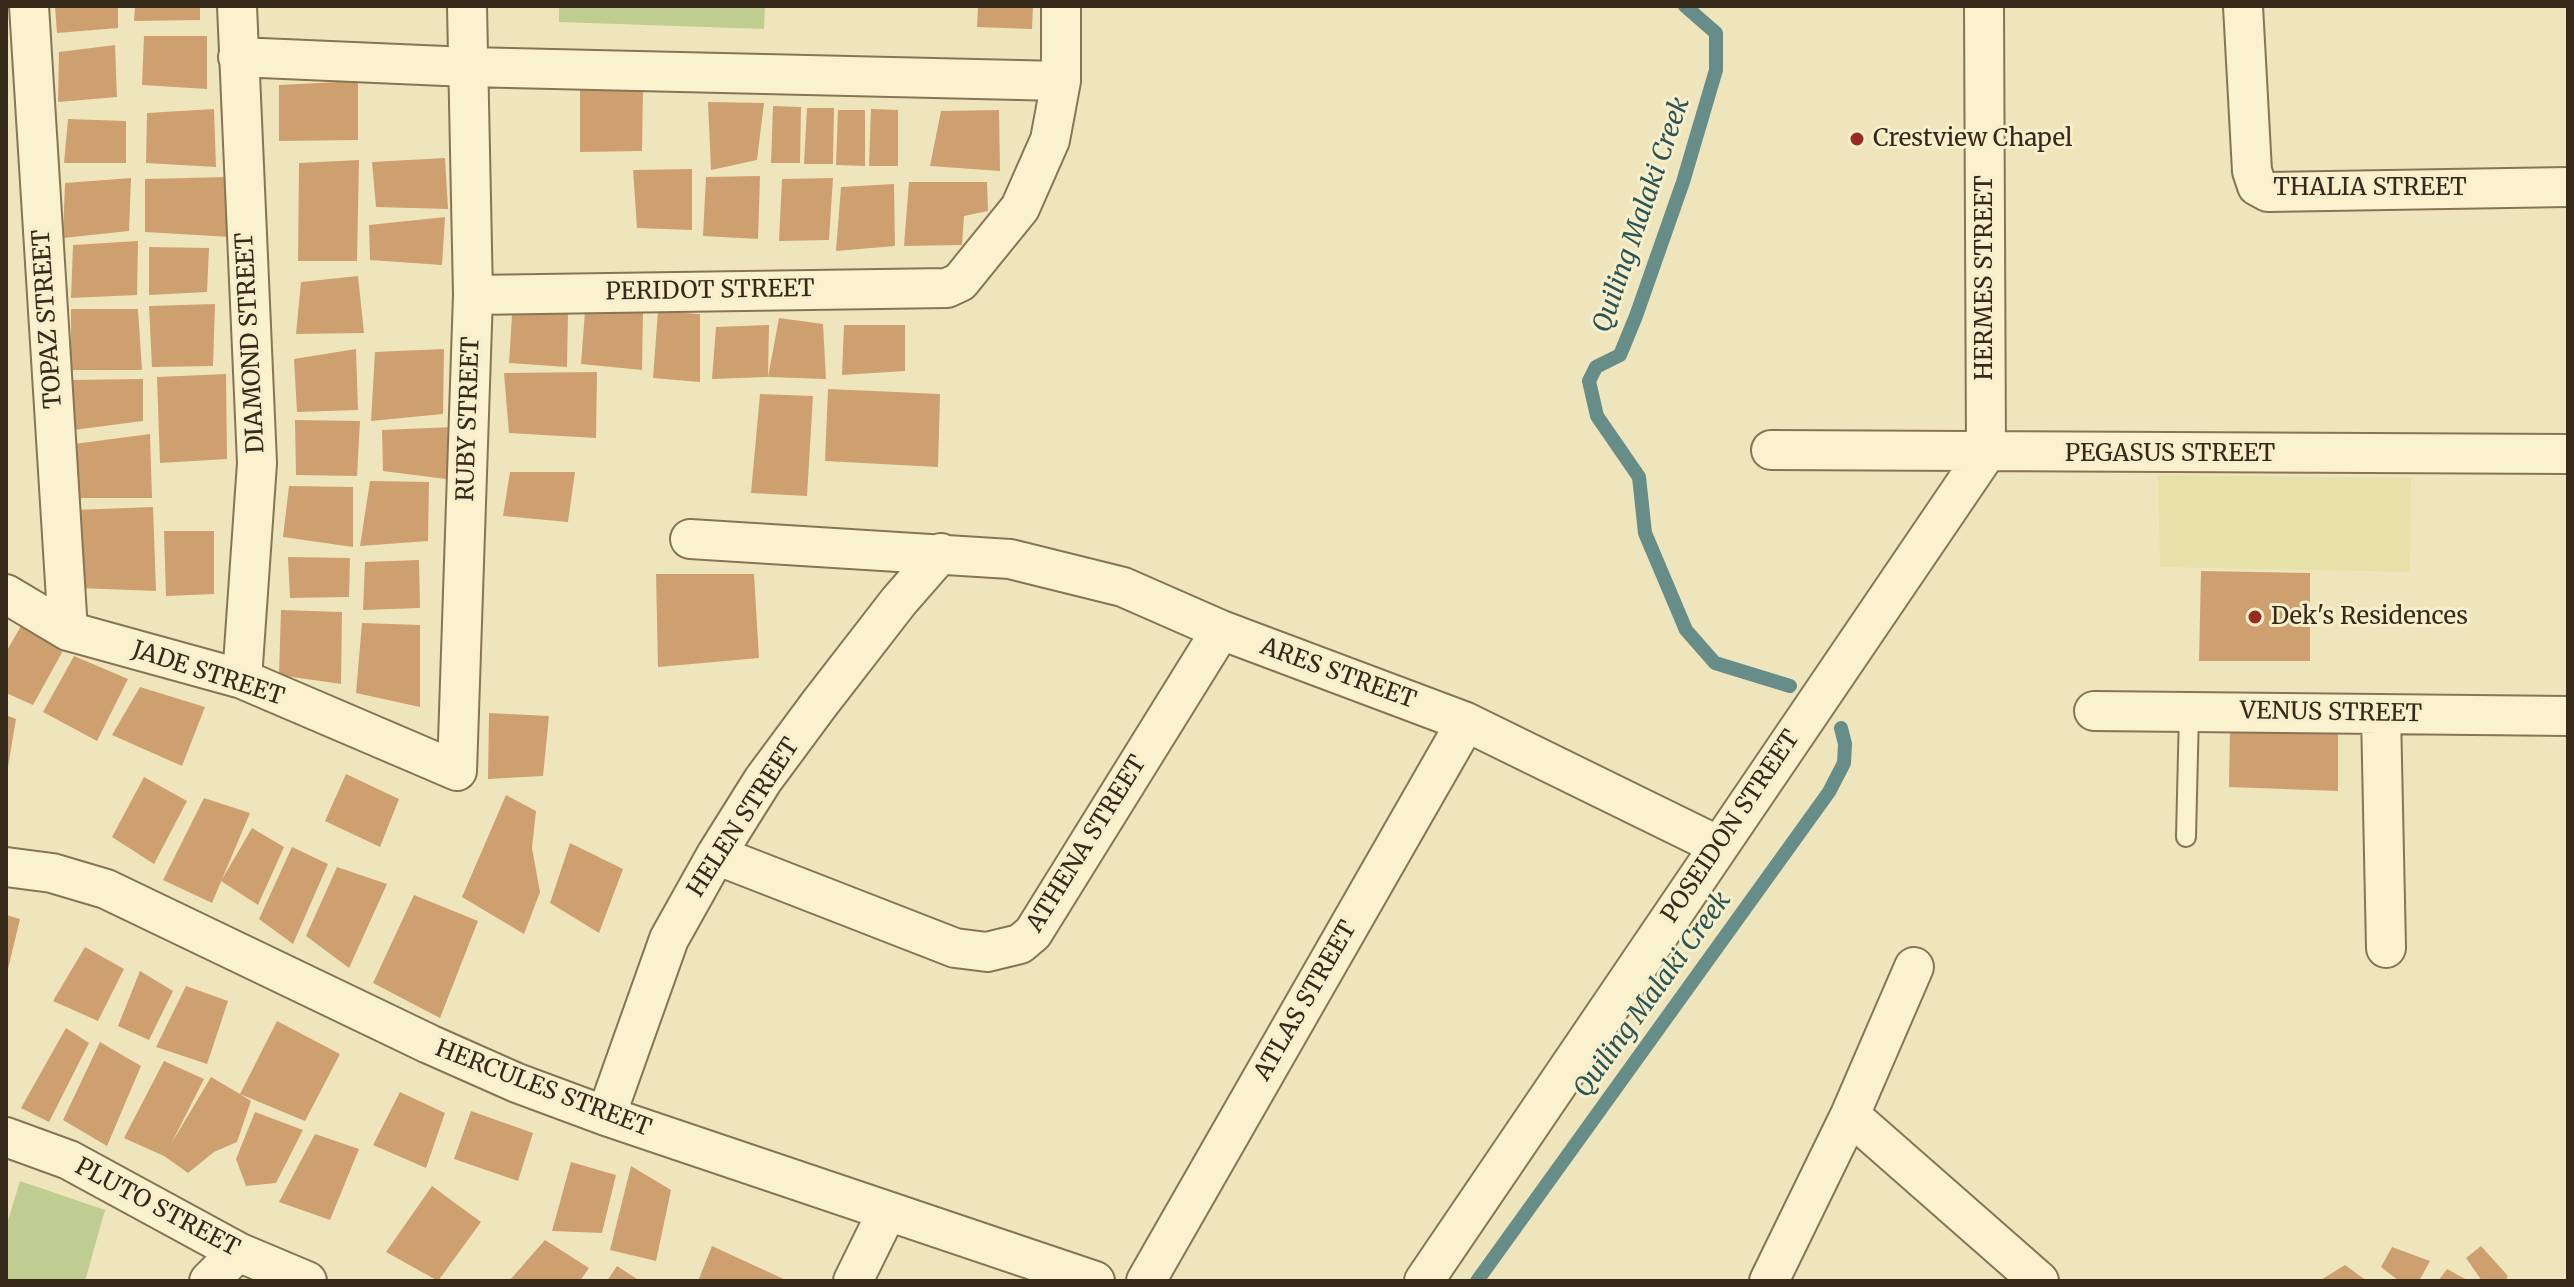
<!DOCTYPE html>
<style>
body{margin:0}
#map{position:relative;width:2574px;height:1287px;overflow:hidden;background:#efe5bc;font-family:Merriweather,serif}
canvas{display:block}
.frame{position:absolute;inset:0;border:8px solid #352a1a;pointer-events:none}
</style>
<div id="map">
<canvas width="2574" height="1287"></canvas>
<div class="frame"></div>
</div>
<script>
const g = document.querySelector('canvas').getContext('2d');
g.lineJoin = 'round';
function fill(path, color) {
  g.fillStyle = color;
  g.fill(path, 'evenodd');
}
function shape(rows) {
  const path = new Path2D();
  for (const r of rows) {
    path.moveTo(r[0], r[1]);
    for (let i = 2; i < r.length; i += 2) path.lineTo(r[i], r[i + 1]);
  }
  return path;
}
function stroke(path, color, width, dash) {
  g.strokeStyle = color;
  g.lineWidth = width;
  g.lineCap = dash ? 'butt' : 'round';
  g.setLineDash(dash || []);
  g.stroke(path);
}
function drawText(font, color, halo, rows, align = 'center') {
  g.font = font + ' Merriweather,serif';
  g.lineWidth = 6;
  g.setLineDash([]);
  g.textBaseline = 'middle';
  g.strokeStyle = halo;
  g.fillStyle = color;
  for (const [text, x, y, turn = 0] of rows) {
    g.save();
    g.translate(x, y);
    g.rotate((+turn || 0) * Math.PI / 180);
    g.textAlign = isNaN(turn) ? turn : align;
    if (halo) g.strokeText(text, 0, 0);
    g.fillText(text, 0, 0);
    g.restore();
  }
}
fill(shape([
 [2158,475,2411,478,2410,572,2160,567]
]), '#e5e1a9');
fill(shape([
 [559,6,765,6,764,29,559,22],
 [20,1181,105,1210,85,1281,6,1281,6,1227]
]), '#c0cd90');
stroke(shape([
 [1685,6,1716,33,1716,70,1683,182,1636,316,1620,355,1596,367,1589,381,1597,416,1639,477,1645,533,1686,630,1715,663,1790,686],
 [1477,1281,1829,792,1844,763,1845,744,1841,728]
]), '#678d88', 14);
fill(shape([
 [55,6,118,6,118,28,57,33],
 [135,6,200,6,200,20,134,21],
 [978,6,1033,6,1032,29,977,27],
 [144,36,207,36,207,89,142,85],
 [115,45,117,97,58,102,59,52],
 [358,81,358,140,279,141,279,85],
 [580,88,643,90,642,151,580,152],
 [708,102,764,103,757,160,711,170],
 [773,106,801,107,800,163,771,163],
 [807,108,834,108,833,164,804,164],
 [214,109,216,167,146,163,147,113],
 [871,109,898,110,898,166,869,166],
 [838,110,865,110,865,166,836,165],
 [999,110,1000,171,930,166,941,111],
 [68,119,126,121,126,163,64,163],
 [445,158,448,209,376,207,372,162],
 [359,160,357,261,298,261,299,163],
 [692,169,692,230,637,228,633,170],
 [760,176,758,239,703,236,706,177],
 [227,177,230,237,145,232,145,179],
 [131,178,129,231,63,238,65,183],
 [833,178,829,240,779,241,782,179],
 [909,182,987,182,988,211,964,216,962,245,904,246],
 [894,184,895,246,836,251,841,187],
 [445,217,442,265,370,260,369,225],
 [138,241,137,295,71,298,73,245],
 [149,247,209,248,207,292,149,295],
 [358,276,364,333,296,334,301,282],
 [215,304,213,366,152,367,149,306],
 [71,309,138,309,142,370,71,370],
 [585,311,643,311,642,370,581,364],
 [658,311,700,314,700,382,653,378],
 [568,313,567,367,509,363,512,315],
 [779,318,823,324,826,379,768,377],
 [769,325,768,377,712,379,716,327],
 [844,325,905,325,905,371,842,375],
 [356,349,358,410,297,412,294,359],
 [444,349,443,414,371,421,375,352],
 [597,372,596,438,509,433,504,373],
 [226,374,227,459,160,463,157,377],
 [143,379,143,421,73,430,68,380],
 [828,389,940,394,938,467,825,461],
 [760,394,813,396,807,496,751,493],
 [295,420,360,421,357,476,296,475],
 [453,427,454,480,383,471,382,430],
 [150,434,152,498,75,498,74,444],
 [510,472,575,472,568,522,503,516],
 [370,481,429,482,428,541,360,546],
 [289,486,353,487,353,547,283,537],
 [153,507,156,591,78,588,74,510],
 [164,531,214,531,214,594,166,596],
 [288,557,350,558,349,597,290,598],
 [419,560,420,608,363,610,365,562],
 [2201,571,2310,573,2310,661,2199,661],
 [656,574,754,574,759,658,658,667],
 [281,610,342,612,341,684,279,675],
 [362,623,420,625,420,707,356,693],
 [21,626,65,647,33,705,6,693,6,652],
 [74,656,128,679,97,741,43,712],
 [140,687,205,707,182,766,112,735],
 [489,713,549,716,543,776,488,779],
 [6,715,16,719,8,767,6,767],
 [2230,727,2338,727,2338,791,2229,787],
 [346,774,399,799,380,847,325,821],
 [144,777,187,801,154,864,112,837],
 [506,795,536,811,532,848,540,892,524,934,462,897],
 [204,798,250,813,212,903,163,880],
 [252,828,284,847,258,905,221,881],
 [570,843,623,869,599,933,550,903],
 [292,847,328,864,293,944,259,919],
 [337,867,387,884,349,968,306,936],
 [414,895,478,921,440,1018,373,983],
 [6,915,20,919,7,973,6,973],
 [85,947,124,969,98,1021,53,1001],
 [140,971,173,991,149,1040,118,1026],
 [186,986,228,1001,207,1064,156,1047],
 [277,1021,340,1054,305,1121,240,1094,251,1101,237,1142,214,1152,188,1173,164,1156,124,1138,164,1061,204,1079,171,1144,211,1077,240,1094],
 [66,1028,89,1043,49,1122,21,1108],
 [100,1042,141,1066,107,1146,63,1120],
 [400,1092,445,1113,426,1168,373,1145],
 [471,1111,533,1133,518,1181,454,1159],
 [255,1112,303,1130,276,1183,246,1186,236,1159],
 [315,1134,359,1149,330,1220,279,1202],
 [571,1162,616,1175,602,1233,552,1231],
 [631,1166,671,1190,656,1261,610,1250],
 [432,1186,481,1222,438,1281,386,1252],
 [545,1240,589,1268,580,1281,509,1281],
 [712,1246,788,1281,698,1281],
 [2481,1246,2508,1276,2505,1281,2482,1281,2466,1258],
 [2392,1247,2430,1261,2419,1281,2399,1281,2381,1267],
 [2345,1265,2367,1281,2319,1281],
 [617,1266,640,1281,607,1281],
 [2447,1269,2469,1281,2438,1281]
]), '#cfa06f');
const lane = shape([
 [2186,837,2189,712]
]);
const street = shape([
 [29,6,68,631],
 [237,6,257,463,242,679],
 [1984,6,1986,453],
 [2243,6,2252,171,2257,186,2268,192,2568,187],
 [238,57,468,67,1061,81],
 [473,295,947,288,960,282,1020,208,1050,140,1061,81,1061,6],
 [1771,450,2568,454],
 [690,539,1010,559,1123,587,1221,630,1466,722,1719,846],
 [6,594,68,631,242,679,457,771,473,295,467,6],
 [2094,711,2568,716],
 [2381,714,2386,948],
 [716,855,955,948,987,952,1020,944,1033,933,1221,630],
 [6,867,52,873,106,889,429,1044,517,1083,606,1116,1095,1281],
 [1850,1115,2039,1281],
 [606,1116,669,939,716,855,763,780,820,703,899,601,941,553],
 [6,1137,69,1160,238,1252,307,1281],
 [209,1281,238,1252],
 [853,1281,887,1212],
 [1146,1281,1466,722],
 [1424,1281,1986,453],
 [1769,1281,1850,1115,1914,967]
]);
stroke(lane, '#877455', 22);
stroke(street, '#877455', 42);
stroke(lane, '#faf1cf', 18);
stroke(street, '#faf1cf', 38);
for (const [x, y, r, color] of [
 [1857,139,8,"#982c22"],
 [2255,617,8,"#982c22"]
]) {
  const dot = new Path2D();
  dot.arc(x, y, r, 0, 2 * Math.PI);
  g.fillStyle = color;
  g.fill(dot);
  stroke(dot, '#f7eecb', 3);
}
drawText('24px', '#352a1a', '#f7eecb', [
 ["Crestview Chapel",1873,139],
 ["Dek's Residences",2271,617]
], 'left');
drawText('24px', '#352a1a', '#f7eecb', [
 ["THALIA STREET",2370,188],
 ["HERMES STREET",1985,278,-90],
 ["PERIDOT STREET",710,291,-1],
 ["TOPAZ STREET",48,319,-94],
 ["DIAMOND STREET",251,343,-93],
 ["RUBY STREET",469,419,-88],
 ["PEGASUS STREET",2170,454],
 ["JADE STREET",208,674,18],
 ["ARES STREET",1338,674,20],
 ["VENUS STREET",2331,713,1],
 ["HELEN STREET",744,818,-57],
 ["POSEIDON STREET",1731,827,-56],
 ["ATHENA STREET",1087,844,-58],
 ["ATLAS STREET",1306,1001,-60],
 ["HERCULES STREET",543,1089,21],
 ["PLUTO STREET",157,1208,28]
]);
drawText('italic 26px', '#295556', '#f7eecb', [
 ["Quiling Malaki Creek",1642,215,-71],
 ["Quiling Malaki Creek",1653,995,-54]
]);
</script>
